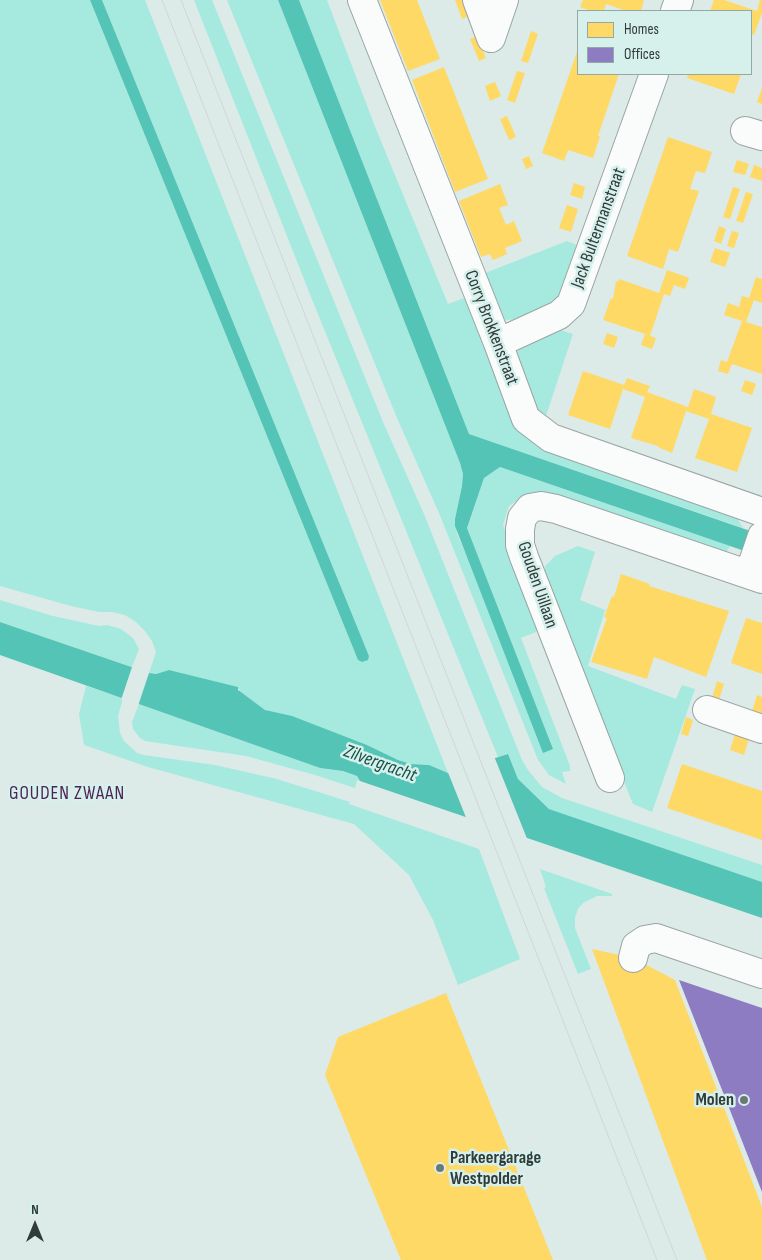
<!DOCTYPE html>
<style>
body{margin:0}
#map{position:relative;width:762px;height:1260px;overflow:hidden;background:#dceae8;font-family:"Sofia Sans Condensed",sans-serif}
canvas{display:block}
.legend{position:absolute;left:577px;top:10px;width:175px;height:65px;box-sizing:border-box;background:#d6f0eb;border:1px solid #94a8a4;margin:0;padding:6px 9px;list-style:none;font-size:15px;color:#313b39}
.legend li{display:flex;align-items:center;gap:10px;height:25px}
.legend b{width:25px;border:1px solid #94a8a4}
.north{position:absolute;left:10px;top:1200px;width:50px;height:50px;-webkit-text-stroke:4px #d6f0eb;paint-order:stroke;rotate:0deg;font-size:14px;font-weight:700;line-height:20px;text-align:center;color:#313b39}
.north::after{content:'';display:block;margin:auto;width:18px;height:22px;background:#313b39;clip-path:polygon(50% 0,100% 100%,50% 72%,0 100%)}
</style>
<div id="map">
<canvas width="762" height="1260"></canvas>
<ul class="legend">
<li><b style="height:14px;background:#ffd966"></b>Homes</li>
<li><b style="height:14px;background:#8e7cc3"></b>Offices</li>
</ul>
<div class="north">N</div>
</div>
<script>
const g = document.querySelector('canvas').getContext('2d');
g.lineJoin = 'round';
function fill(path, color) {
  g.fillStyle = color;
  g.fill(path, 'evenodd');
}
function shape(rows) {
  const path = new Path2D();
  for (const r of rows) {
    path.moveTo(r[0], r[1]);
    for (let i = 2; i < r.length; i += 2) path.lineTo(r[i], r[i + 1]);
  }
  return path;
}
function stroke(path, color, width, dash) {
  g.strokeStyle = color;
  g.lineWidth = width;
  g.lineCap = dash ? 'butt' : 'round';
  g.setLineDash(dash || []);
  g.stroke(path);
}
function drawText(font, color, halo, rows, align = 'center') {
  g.font = font + ' "Sofia Sans Condensed",sans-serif';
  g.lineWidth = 5;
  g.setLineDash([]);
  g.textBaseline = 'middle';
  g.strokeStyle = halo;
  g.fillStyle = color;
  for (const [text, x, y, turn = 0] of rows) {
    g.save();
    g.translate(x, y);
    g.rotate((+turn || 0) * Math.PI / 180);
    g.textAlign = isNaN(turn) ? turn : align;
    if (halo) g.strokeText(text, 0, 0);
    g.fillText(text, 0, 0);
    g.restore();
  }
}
fill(shape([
 [0,0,90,0,358,660,362,662,369,656,102,0,145,0,448,773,429,765,411,764,398,760,367,745,265,710,241,692,237,687,169,670,156,674,149,673,156,652,152,641,145,631,136,622,125,615,112,612,99,612,71,606,0,586],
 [194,0,212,0,383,422,424,514,522,760,528,770,542,787,562,798,762,865,762,882,549,809,518,779,508,754,498,757,311,297],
 [227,0,278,0,460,463,463,474,462,486,455,519,457,534,553,749,467,528,484,478,500,467,730,546,724,556,538,494,524,496,509,506,503,525,543,629,521,638,570,766,570,771,562,772,566,784,549,775,538,760,439,513,397,418],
 [299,0,327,0,374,124,448,304,464,298,474,314,519,428,733,511,743,528,469,434],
 [567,241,584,248,566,298,519,319,506,320,495,311,480,275],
 [557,329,573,334,543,425,515,364,517,352,527,340],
 [578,546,595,552,580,600,605,610,588,666,676,699,682,685,695,689,652,812,633,804,545,584,545,566,555,556],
 [0,600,53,616,99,626,107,625,121,629,133,638,139,649,132,667,0,622],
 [86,686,123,698,118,716,120,733,124,741,137,753,144,755,215,765,277,779,350,802,349,804,479,849,520,959,458,985,433,920,409,875,354,824,148,767,84,745,79,714],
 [139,704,320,768,343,771,357,776,360,781,357,780,355,788,315,775,246,756,145,741,140,738,133,729,132,722],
 [540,869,612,894,612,896,597,896,583,903,578,909,575,918,575,928,591,969,578,974,544,888,546,887]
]), '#a6eadf');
fill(shape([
 [90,0,102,0,369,656,368,660,362,662,358,660],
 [278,0,299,0,469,434,762,535,762,557,500,467,484,478,467,528,553,749,543,753,455,526,455,519,462,486,463,474,460,463],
 [0,622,149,673,156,674,169,670,238,687,238,690,241,692,265,710,292,716,367,745,398,760,411,764,429,765,448,773,508,754,518,779,549,809,762,882,762,918,360,781,357,776,343,771,320,768,0,655]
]), '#54c4b6');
fill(shape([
 [133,664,150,670,138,706,121,700],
 [494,756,528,841,467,820,447,770]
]), '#dceae8');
fill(shape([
 [380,0,417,0,440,59,408,71],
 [455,0,463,0,469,16,462,19],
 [583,0,644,0,641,11,626,11,606,4,604,11,591,11,580,7],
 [714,0,724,0,757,11,760,0,762,0,762,13,754,35,751,34,751,11,710,11],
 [531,31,538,34,528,63,521,61],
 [477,36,486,58,479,61,470,39],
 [578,49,578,74,619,74,598,136,600,136,593,158,568,150,564,161,542,153],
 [444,67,488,179,455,192,412,80],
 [517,71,525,73,515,103,507,100],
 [688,74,741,74,734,94,687,78],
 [495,82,501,96,490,101,485,86],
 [762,88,762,104,757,102],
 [507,116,516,137,509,140,500,119],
 [668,137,712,152,705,173,696,171,690,189,699,191,678,252,669,249,663,269,627,256],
 [529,156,533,166,526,169,522,159],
 [737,160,749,164,745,175,733,172],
 [754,165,762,168,762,181,750,177],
 [574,183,585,187,582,199,570,195],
 [500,184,508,205,499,208,506,225,514,221,522,241,505,248,507,254,493,260,490,254,481,257,459,201],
 [733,187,740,189,730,219,723,217],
 [746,192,753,194,743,223,736,221],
 [567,205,578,209,571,232,559,228],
 [719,226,726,229,721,244,714,241],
 [732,231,739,233,734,248,727,246],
 [715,248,730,253,725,267,710,262],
 [667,270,689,278,685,289,674,285,670,296,664,294,650,336,656,338,652,349,641,345,645,334,603,320,611,298,613,299,616,281,618,282,619,279,659,293],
 [756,277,762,279,762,303,754,300,746,322,762,327,762,374,732,364,728,374,718,371,721,360,727,362,742,321,724,315,728,303,739,307,742,296,749,298],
 [607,333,618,337,614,348,603,344],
 [583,371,624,385,627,378,638,382,650,386,647,392,688,407,694,389,716,397,711,414,752,428,737,472,695,458,709,419,686,411,672,453,658,447,658,446,631,438,645,397,623,389,610,429,568,415],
 [745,380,756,384,752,395,741,391],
 [621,574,650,584,649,586,729,611,706,677,654,657,647,679,591,662,607,618,604,617,612,596,614,597],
 [746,618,762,623,762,674,731,663],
 [717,681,724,684,719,700,712,698],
 [757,695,762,697,762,715,752,711],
 [686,717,693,720,688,736,681,734],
 [735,734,749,739,744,755,730,750],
 [682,764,762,791,762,840,667,808],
 [592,949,633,958,675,980,762,1207,762,1260,707,1260],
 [446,993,553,1260,401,1260,325,1075,338,1037]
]), '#ffd966');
fill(shape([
 [679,980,762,1008,762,1192]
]), '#8e7cc3');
const minor = shape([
 [362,0,498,343,526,419,551,438,762,512],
 [477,0,491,38],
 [675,11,679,0],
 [491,38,504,0],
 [745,131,762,136],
 [498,343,559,315,571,304,654,74],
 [749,574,762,536],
 [707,710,762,729],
 [610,778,524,557,520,545,520,529,522,518,530,508,541,506,556,509,762,579],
 [633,958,636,946,645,940,656,938,762,974]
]);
stroke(minor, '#9aa5a3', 30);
stroke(minor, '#fafcfc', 28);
stroke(shape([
 [162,0,657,1260],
 [181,0,677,1260]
]), '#d2d6d5', 1);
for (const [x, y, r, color] of [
 [744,1100,5,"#6d7876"],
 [440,1168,5,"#6d7876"]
]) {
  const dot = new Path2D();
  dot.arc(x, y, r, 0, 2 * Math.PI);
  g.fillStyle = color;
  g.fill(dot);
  stroke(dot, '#d6f0eb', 2);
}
drawText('18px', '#313b39', '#d6f0eb', [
 ["Jack Bultermanstraat",599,228,-70],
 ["Corry Brokkenstraat",491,328,69],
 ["Gouden Uillaan",537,585,71]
]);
drawText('bold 18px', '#313b39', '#d6f0eb', [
 ["Molen",734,1100],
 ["Parkeergarage",450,1158,"left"],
 ["Westpolder",450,1179,"left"]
], 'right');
drawText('italic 19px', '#175048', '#d6f0eb', [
 ["Zilvergracht",380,764,20]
]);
g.letterSpacing = '1px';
drawText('19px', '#4d2357', '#d6f0eb', [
 ["GOUDEN ZWAAN",67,794]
]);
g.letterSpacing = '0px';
</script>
